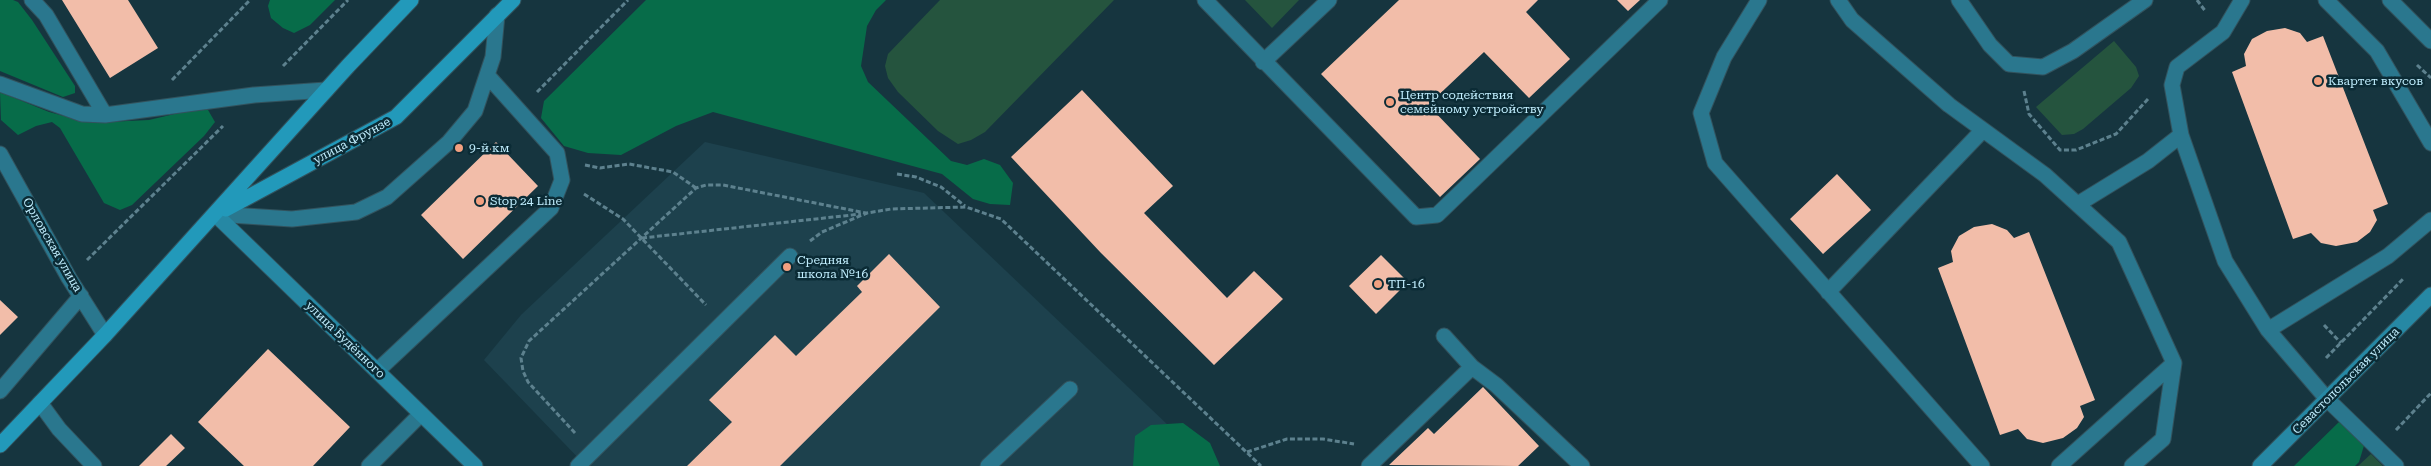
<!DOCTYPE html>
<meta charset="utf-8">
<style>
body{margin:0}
canvas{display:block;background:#16353f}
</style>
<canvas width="2431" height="466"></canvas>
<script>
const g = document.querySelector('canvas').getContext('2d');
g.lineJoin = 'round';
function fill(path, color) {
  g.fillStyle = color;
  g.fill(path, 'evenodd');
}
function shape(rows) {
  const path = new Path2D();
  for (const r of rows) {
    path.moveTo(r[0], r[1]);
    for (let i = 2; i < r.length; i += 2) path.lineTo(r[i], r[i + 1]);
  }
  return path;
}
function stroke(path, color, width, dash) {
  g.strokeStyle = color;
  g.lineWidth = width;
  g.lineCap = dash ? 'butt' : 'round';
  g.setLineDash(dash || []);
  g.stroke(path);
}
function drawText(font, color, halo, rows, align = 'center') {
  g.font = font + ' "Roboto Serif",serif';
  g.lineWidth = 5;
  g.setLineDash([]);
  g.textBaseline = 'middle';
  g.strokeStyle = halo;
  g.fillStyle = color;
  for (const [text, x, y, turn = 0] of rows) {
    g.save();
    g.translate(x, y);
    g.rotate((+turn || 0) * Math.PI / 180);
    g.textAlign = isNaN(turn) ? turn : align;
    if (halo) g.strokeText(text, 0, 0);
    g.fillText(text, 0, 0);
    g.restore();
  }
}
fill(shape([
 [705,142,924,193,1211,466,586,466,484,360,521,315]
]), '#1d414d');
fill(shape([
 [940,0,1114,0,985,132,971,140,958,144,938,131,898,92,888,78,885,66,888,54],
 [1245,0,1299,0,1272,28],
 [2114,41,2136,67,2139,76,2131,88,2083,129,2074,134,2062,135,2036,107],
 [2371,454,2383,466,2358,466]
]), '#25543e');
fill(shape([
 [0,0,13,0,18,2,32,20,75,86,75,93,63,97,0,71],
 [270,0,335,0,310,25,294,33,283,28,271,18,268,6],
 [646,0,886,0,876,10,867,26,861,66,868,82,951,161,967,165,984,159,1000,165,1013,183,1010,205,990,204,973,199,942,174,713,112,676,126,621,155,588,153,564,146,541,118,544,101],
 [0,92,49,112,83,121,107,122,149,120,196,109,208,110,215,122,204,136,132,205,120,210,104,203,60,128,52,122,36,126,18,135,1,120],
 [2340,421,2366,439,2359,462,2355,466,2294,466],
 [1183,423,1210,443,1220,466,1133,466,1135,436,1151,425]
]), '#076c49');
fill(shape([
 [62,0,128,0,158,48,110,78],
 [1399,0,1538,0,1526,12,1570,59,1529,98,1484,52,1428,105,1480,159,1440,197,1321,74],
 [1617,0,1640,0,1628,11],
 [2285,28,2300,33,2307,42,2323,36,2388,204,2373,210,2377,220,2370,232,2357,242,2336,246,2321,243,2311,233,2293,239,2232,72,2246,66,2244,54,2252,39,2267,31],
 [1082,90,1173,186,1144,213,1227,298,1254,271,1283,299,1214,365,1101,253,1011,157],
 [496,142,538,186,463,259,421,215],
 [1837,174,1871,210,1823,254,1790,219],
 [1992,224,2007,230,2014,238,2029,232,2095,400,2080,406,2084,417,2077,428,2063,438,2043,443,2027,439,2018,429,2000,435,1938,268,1953,262,1951,251,1959,236,1974,227],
 [889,254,940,307,780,466,687,466,732,422,709,400,775,335,796,356,862,292,857,286],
 [1381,255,1408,282,1376,314,1349,286],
 [0,300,18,317,0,335],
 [268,349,350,427,313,466,244,466,198,422],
 [1483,387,1539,446,1518,466,1389,465,1428,428,1434,434],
 [171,434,185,448,166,466,139,466]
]), '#f2bda9');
const lane = shape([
 [32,0,46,15,105,115],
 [1205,0,1416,217,1437,215,1660,0],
 [1759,0,1724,57,1701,113,1715,163,1982,466],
 [1838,0,1852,20,1949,105,2045,175,2119,242,2174,363,2163,439,2132,466],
 [1959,0,1990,45,2009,64,2043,67,2073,51,2145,0],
 [2242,0,2223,32,2177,67,2172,85,2181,135,2225,261,2268,330,2327,399,2396,466],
 [2326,0,2377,51,2431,143],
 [1263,62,1329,0],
 [0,84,82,114,105,115,254,95,326,90],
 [0,154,69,278,105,335],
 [2078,204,2148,161,2181,135],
 [215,214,292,219,356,212,387,197,449,142,475,111,493,57,497,15],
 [1828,292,1983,130],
 [2268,330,2388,256,2431,220],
 [1444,336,1472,367,1496,385,1582,466],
 [377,371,551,208,562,180,557,153,487,75],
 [0,391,81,296],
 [40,403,59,429,94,466],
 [369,466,421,414],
 [578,466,790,256],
 [988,466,1070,389],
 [1369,466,1472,367],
 [2059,466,2174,363]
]);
const street = shape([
 [2390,0,2431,41]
]);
const secondary = shape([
 [215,214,475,466],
 [2260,466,2431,295]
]);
const primary = shape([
 [226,209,396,117,513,0],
 [0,445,105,335,348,66,411,0]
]);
stroke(lane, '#32535e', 17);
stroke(street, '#32535e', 17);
stroke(secondary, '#32535e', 17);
stroke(primary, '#32535e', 17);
stroke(shape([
 [2197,0,2206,12],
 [2417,65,2431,78],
 [283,66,348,0],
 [172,80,250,0],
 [2024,91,2029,114,2060,150,2076,150,2116,134,2148,99],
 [537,92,628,0],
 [585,165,600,168,629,164,673,172,696,188],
 [897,174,916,177,941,187,965,206],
 [584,194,623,219,706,305],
 [642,238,861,214],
 [810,241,822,232,867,213,891,209,966,207,1001,219,1261,466],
 [87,260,223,126],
 [2324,325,2341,343],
 [2326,358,2404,278],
 [2396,430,2431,393],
 [575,433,528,382,523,371,521,358,529,341,696,188,706,185,723,185,866,213],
 [1247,452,1287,439,1323,439,1354,444]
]), '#5d818e', 3, [5, 2.5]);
stroke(lane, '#2a778e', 15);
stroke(street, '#2a778e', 15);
stroke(secondary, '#2688a4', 15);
stroke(primary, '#2299ba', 15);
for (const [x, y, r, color] of [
 [2318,81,5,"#f2a080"],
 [1390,102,5,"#f2a080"],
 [459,148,5,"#f2a080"],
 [480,201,5,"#f2a080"],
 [787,267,5,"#f2a080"],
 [1378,284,5,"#f2a080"]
]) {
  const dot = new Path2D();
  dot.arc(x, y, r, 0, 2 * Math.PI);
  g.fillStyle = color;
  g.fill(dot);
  stroke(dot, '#0b2b35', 2);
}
drawText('12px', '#c1eefe', '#0b2b35', [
 ["Квартет вкусов",2328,81],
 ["Центр содействия",1400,95],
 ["семейному устройству",1400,109],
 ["9-й км",469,148],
 ["Stop 24 Line",490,201],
 ["Средняя",797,260],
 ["школа №16",797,274],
 ["ТП-16",1388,284]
], 'left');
drawText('12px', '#c1eefe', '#0b2b35', [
 ["улица Фрунзе",352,141,-28],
 ["Орловская улица",52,245,60],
 ["улица Будённого",345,340,44],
 ["Севастопольская улица",2346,381,-45]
]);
</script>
